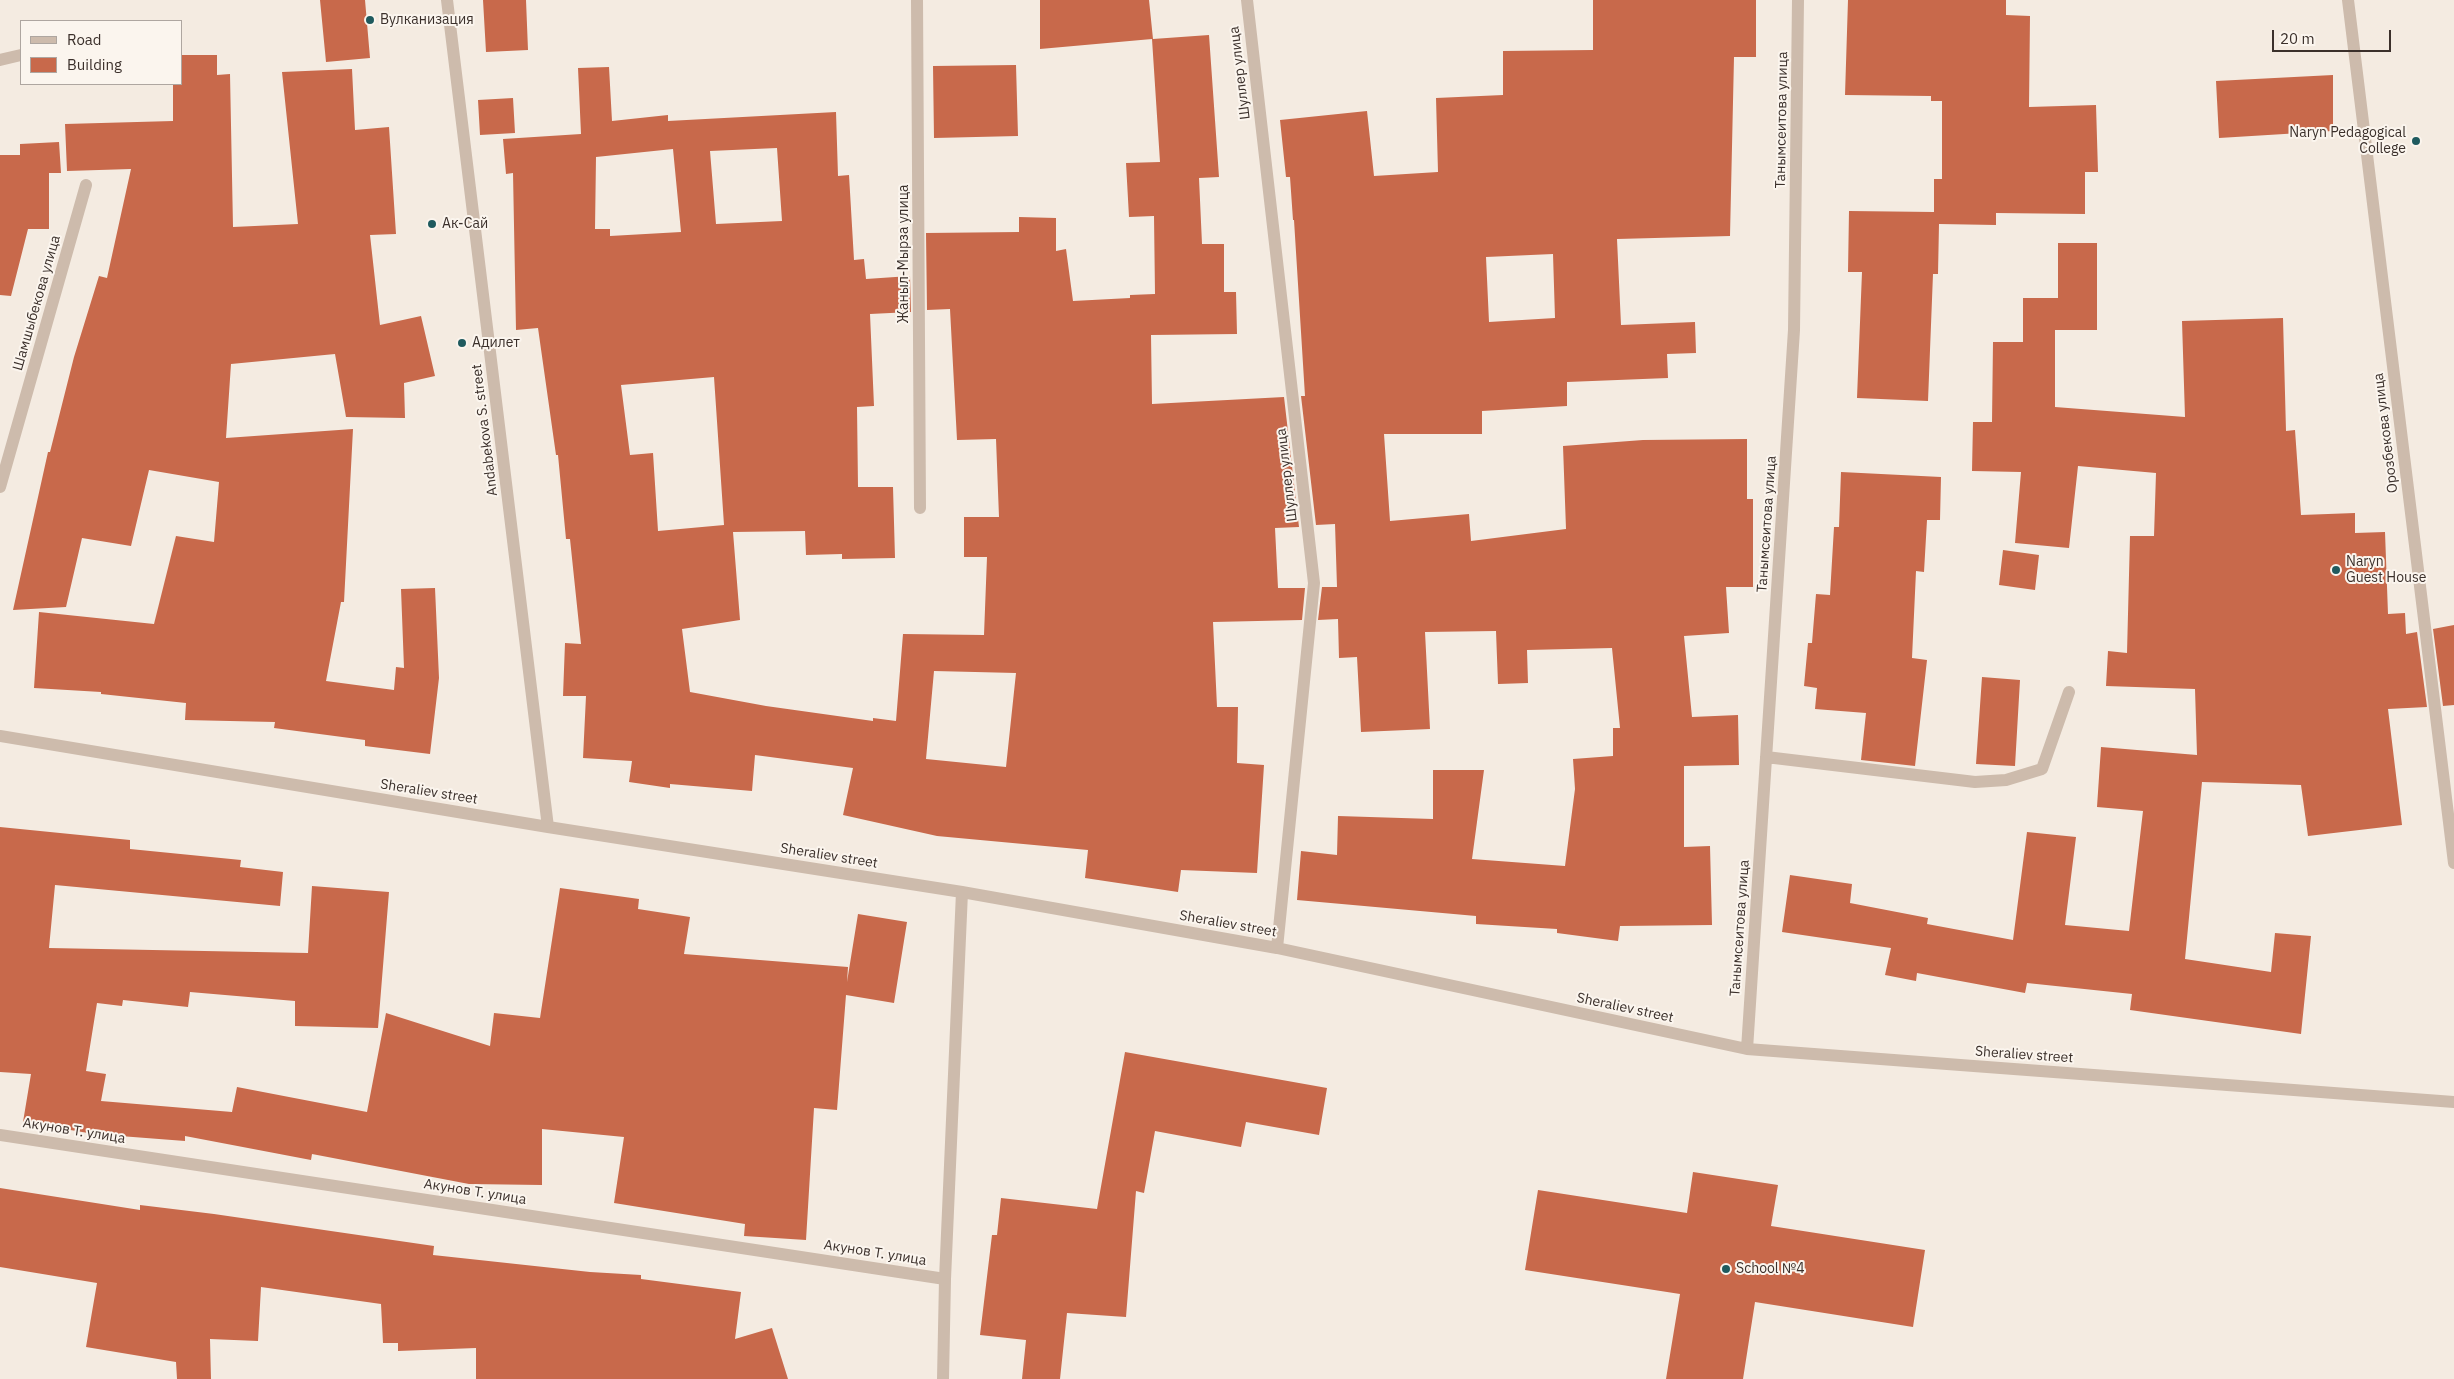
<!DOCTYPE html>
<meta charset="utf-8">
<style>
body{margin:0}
#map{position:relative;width:2454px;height:1379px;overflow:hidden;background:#f4ebe1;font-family:"IBM Plex Sans",sans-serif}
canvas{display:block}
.legend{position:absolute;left:20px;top:20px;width:162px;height:65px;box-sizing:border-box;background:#fbf5ee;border:1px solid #aea6a0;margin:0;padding:6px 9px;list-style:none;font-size:15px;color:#3b302b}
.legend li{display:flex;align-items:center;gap:10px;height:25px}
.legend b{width:25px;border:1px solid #aea6a0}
.scale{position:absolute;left:2272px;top:30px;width:119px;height:22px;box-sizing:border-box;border:2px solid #3b302b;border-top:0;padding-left:6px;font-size:15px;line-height:18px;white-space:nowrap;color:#3b302b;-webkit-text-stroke:4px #fbf5ee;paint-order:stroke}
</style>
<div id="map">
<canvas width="2454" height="1379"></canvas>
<ul class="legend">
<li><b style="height:6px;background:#cdbbac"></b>Road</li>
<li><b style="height:14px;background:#c8694b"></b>Building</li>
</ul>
<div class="scale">20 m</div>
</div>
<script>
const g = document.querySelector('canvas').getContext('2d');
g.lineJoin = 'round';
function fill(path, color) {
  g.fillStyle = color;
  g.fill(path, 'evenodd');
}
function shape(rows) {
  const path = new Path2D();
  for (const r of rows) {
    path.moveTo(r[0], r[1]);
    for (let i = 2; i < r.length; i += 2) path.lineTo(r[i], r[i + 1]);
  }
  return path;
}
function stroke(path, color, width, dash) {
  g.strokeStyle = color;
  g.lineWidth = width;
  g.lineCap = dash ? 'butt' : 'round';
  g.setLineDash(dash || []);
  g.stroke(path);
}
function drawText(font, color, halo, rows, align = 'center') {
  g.font = font + ' "IBM Plex Sans",sans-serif';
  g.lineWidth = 4;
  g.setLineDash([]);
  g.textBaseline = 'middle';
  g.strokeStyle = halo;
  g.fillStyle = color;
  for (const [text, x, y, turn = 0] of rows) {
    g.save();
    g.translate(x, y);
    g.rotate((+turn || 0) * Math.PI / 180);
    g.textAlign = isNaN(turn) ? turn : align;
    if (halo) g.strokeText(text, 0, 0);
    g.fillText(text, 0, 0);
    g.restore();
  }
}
fill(shape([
 [320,0,365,0,370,58,326,62],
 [483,0,526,0,528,50,486,52],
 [1040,0,1149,0,1153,39,1209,35,1219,177,1199,178,1202,244,1224,244,1224,292,1236,292,1237,334,1151,335,1152,404,1284,397,1299,527,1275,528,1278,588,1305,588,1302,620,1213,622,1217,707,1238,707,1237,763,1264,765,1257,873,1181,870,1178,892,1085,878,1088,850,937,836,843,815,853,768,755,755,752,791,670,784,670,788,629,782,632,761,583,758,586,696,563,696,565,643,581,644,570,539,566,539,558,455,556,455,538,328,516,330,513,173,506,174,503,139,581,134,578,68,609,67,612,121,668,115,668,121,836,112,838,176,849,175,854,260,864,259,866,279,910,276,911,312,870,314,874,406,857,407,858,487,893,487,895,558,842,559,842,554,806,555,805,531,733,532,740,620,682,629,690,692,766,706,873,721,873,718,896,721,903,634,984,635,987,557,964,557,964,517,999,517,996,439,957,440,950,309,927,310,926,233,1019,232,1019,217,1056,218,1056,251,1066,249,1073,301,1130,298,1130,295,1155,294,1154,216,1129,217,1126,163,1160,162,1152,39,1040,49],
 [777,148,782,221,716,224,710,151],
 [673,149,681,232,610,236,610,229,595,229,596,157],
 [714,377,724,525,658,531,653,453,630,455,621,385],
 [934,671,1016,673,1006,767,926,759],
 [1593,0,1756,0,1756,57,1734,57,1730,236,1617,239,1621,325,1695,322,1696,353,1667,354,1668,378,1567,382,1567,406,1482,411,1482,434,1384,434,1390,521,1469,514,1471,541,1566,529,1563,446,1643,440,1747,439,1747,499,1753,499,1753,587,1726,587,1729,633,1684,636,1692,717,1738,715,1739,765,1684,766,1684,847,1710,846,1712,925,1620,926,1618,941,1557,933,1557,929,1476,924,1476,916,1297,900,1301,851,1337,855,1338,816,1433,819,1433,770,1484,770,1472,859,1565,866,1575,789,1573,759,1613,756,1613,728,1620,728,1612,648,1527,650,1528,683,1498,684,1496,631,1425,632,1430,729,1361,732,1357,657,1339,658,1338,619,1318,620,1322,587,1337,587,1335,524,1316,525,1301,396,1305,396,1294,220,1293,220,1290,177,1286,177,1280,120,1367,111,1374,176,1438,172,1436,98,1503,95,1503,51,1593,50],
 [1553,254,1555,318,1489,322,1486,257],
 [1848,0,2006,0,2006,15,2030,16,2029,107,2096,105,2098,172,2085,172,2085,214,1996,213,1996,225,1939,224,1938,274,1933,274,1928,401,1857,398,1862,272,1848,272,1849,211,1934,212,1934,179,1942,179,1942,101,1931,101,1931,96,1845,95],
 [181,55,217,55,217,75,230,74,233,227,298,224,282,72,352,69,355,130,389,127,396,234,370,235,380,325,421,316,435,376,404,383,405,418,346,417,335,354,231,364,226,438,353,429,344,602,341,602,326,681,394,690,396,667,404,668,401,589,435,588,439,678,430,754,365,746,365,740,274,728,275,722,185,720,186,703,101,694,101,692,34,688,39,612,154,624,176,536,214,542,219,482,149,470,131,546,82,538,66,607,13,610,48,452,50,452,74,357,99,276,107,278,131,169,67,171,65,124,173,121,173,84,181,84],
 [1016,65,1018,136,934,138,933,66],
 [2333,75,2333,131,2219,138,2216,81],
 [513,98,515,133,480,135,478,100],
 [59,142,61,173,49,173,49,229,28,229,11,296,0,295,0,155,20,155,20,144],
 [2058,243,2097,243,2097,330,2055,330,2055,407,2185,417,2182,321,2283,318,2286,431,2295,430,2301,515,2355,513,2355,533,2385,532,2388,614,2405,613,2406,634,2417,632,2427,707,2388,709,2402,825,2308,836,2301,785,2202,782,2185,959,2271,972,2275,933,2311,936,2301,1034,2130,1010,2132,994,2027,983,2025,993,1917,973,1916,981,1885,975,1891,948,1782,932,1790,875,1852,884,1850,903,1928,918,1927,924,2013,940,2027,832,2076,837,2065,925,2129,931,2143,811,2097,807,2101,747,2197,755,2195,689,2106,686,2108,651,2127,653,2130,536,2154,536,2156,473,2078,466,2069,548,2015,543,2021,472,1972,471,1973,422,1992,422,1993,342,2023,342,2023,298,2058,298],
 [1841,472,1941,477,1940,520,1927,520,1924,572,1916,571,1912,658,1927,660,1915,766,1861,760,1866,713,1815,709,1817,688,1804,686,1808,643,1812,643,1816,594,1830,595,1834,527,1839,527],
 [2003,550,2039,555,2035,590,1999,585],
 [2454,625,2454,705,2443,706,2433,629],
 [1982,677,2020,680,2015,766,1976,764],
 [0,827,130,840,130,849,241,860,240,867,283,872,280,906,55,885,49,948,308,953,312,886,389,892,378,1028,295,1026,295,1001,190,992,188,1007,123,1000,122,1006,97,1003,86,1071,106,1074,101,1101,232,1112,237,1087,367,1112,386,1013,490,1046,494,1013,540,1018,560,888,639,899,638,909,690,917,684,954,848,967,847,982,858,914,907,922,894,1003,846,995,837,1110,814,1108,806,1240,744,1236,745,1224,614,1203,624,1137,542,1129,542,1185,469,1184,312,1154,311,1160,185,1136,185,1141,94,1134,23,1122,31,1074,0,1072],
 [1125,1052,1327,1088,1319,1135,1246,1122,1241,1147,1155,1131,1144,1193,1136,1191,1126,1317,1067,1313,1060,1379,1022,1379,1026,1340,980,1335,992,1235,997,1235,1001,1198,1097,1209],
 [1693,1172,1778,1185,1771,1226,1925,1250,1913,1327,1755,1302,1743,1379,1666,1379,1680,1294,1525,1270,1538,1190,1687,1213],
 [0,1188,140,1210,140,1205,214,1214,434,1246,433,1255,590,1272,641,1275,641,1279,741,1292,735,1339,772,1328,788,1379,476,1379,476,1348,398,1351,398,1343,383,1343,381,1304,261,1287,258,1341,210,1339,211,1379,177,1379,176,1362,86,1347,97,1283,0,1267]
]), '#c8694b');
stroke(shape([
 [447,0,548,827],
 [917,0,920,508],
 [1247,0,1314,583,1277,948],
 [2348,0,2454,863],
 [0,60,21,55],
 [0,487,86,185],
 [0,736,548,827,962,892,1277,948,1747,1049,2454,1102],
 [1766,757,1975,782,2006,780,2042,769,2069,692],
 [1747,1049,1794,330,1798,0],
 [0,1135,945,1279],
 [943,1379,945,1279,962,892]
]), '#cdbbac', 12);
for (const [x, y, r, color] of [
 [370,20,5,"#1f5a5e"],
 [2416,141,5,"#1f5a5e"],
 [432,224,5,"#1f5a5e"],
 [462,343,5,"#1f5a5e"],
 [2336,570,5,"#1f5a5e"],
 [1726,1269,5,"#1f5a5e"]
]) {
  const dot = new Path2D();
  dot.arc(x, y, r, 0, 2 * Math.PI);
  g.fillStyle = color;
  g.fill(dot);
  stroke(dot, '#fbf5ee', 2);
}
drawText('14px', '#3b302b', '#fbf5ee', [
 ["Вулканизация",380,20],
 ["Naryn Pedagogical",2406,133,"right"],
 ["College",2406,149,"right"],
 ["Ак-Сай",442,224],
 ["Адилет",472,343],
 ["Naryn",2346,562],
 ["Guest House",2346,578],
 ["School №4",1736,1269]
], 'left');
drawText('14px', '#3b302b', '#fbf5ee', [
 ["Шуллер улица",1240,73,-97],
 ["Танымсеитова улица",1782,120,-89],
 ["Жаныл-Мырза улица",904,254,-90],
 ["Шамшыбекова улица",37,303,-74],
 ["Andabekova S. street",485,430,-97],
 ["Орозбекова улица",2386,433,-97],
 ["Шуллер улица",1287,475,-97],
 ["Танымсеитова улица",1767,524,-86],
 ["Sheraliev street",429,792,9],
 ["Sheraliev street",829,856,9],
 ["Sheraliev street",1228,924,10],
 ["Танымсеитова улица",1740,928,-86],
 ["Sheraliev street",1625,1008,12],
 ["Sheraliev street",2024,1055,4],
 ["Акунов Т. улица",74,1131,9],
 ["Акунов Т. улица",475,1192,9],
 ["Акунов Т. улица",875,1253,9]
]);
</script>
